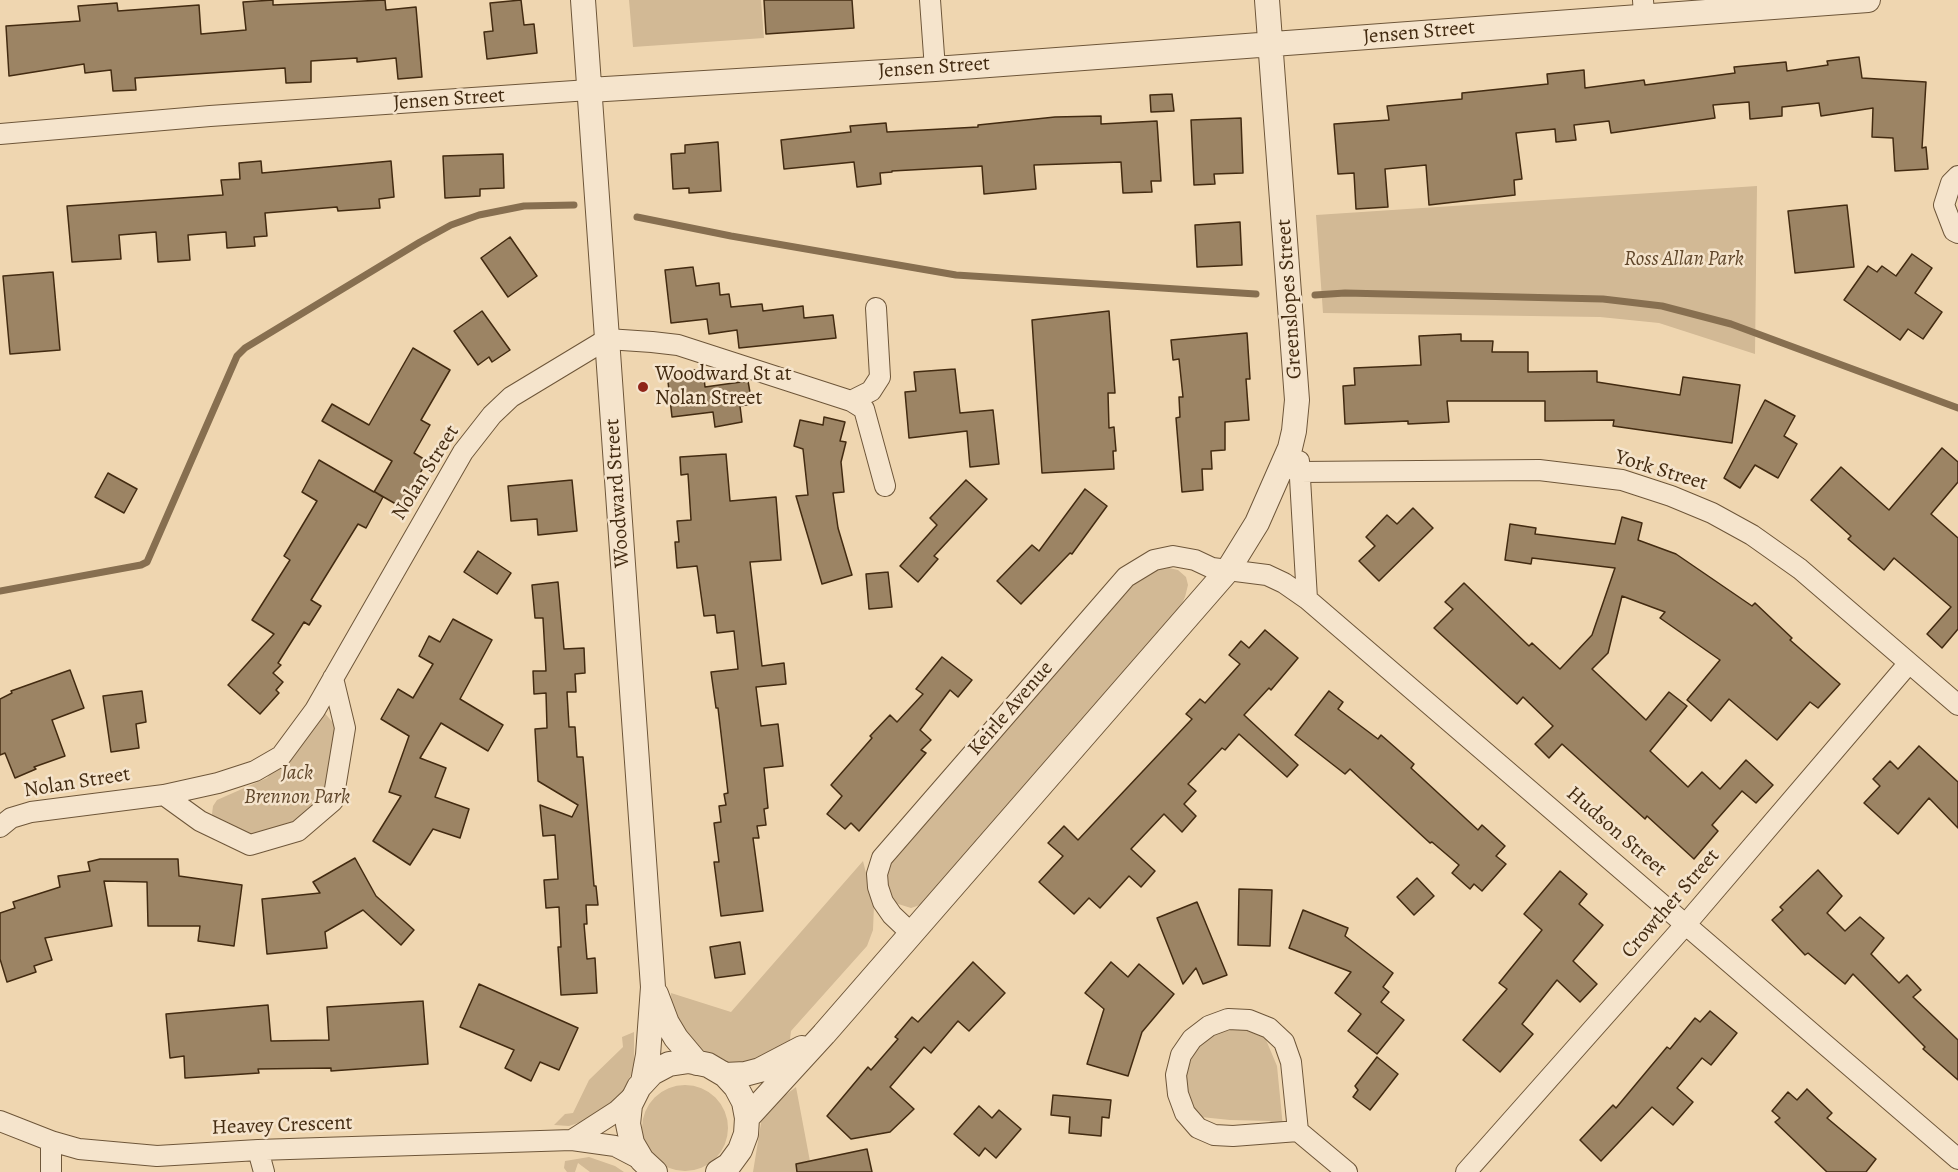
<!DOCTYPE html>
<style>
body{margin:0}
canvas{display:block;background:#efd6b0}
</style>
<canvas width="1958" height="1172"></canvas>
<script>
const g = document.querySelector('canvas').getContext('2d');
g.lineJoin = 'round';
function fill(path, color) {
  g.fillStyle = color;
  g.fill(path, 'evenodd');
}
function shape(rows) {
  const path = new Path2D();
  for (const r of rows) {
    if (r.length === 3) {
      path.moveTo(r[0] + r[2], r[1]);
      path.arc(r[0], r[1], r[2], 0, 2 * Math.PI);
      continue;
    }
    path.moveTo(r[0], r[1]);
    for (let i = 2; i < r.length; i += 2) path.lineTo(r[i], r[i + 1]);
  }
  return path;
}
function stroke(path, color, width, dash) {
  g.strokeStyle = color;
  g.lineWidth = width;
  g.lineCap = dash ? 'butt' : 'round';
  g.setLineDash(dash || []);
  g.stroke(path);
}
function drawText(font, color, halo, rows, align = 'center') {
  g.font = font + ' Alegreya,serif';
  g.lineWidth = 5;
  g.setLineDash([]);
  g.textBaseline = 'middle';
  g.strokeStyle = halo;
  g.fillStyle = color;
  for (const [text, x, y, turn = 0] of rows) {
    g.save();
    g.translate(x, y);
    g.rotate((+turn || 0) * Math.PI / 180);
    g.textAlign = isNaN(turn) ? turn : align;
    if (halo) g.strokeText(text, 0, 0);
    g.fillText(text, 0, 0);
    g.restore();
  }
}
fill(shape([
 [629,0,761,0,764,38,633,47],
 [1757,186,1755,354,1659,323,1600,317,1323,313,1316,215],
 [1169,568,1178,570,1186,577,1188,585,1185,597,1180,607,923,904,911,908,895,903,888,888,888,874,892,856,1125,590,1156,570],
 [323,711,334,724,335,763,324,798,298,824,252,840,217,826,212,814,213,806,217,800,267,778],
 [863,861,874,905,873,930,867,946,791,1031,789,1048,768,1063,717,1063,699,1054,672,1018,671,993,731,1012],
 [1240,1028,1264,1035,1277,1066,1283,1127,1269,1121,1230,1120,1201,1117,1184,1098,1186,1073,1195,1050,1213,1034],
 [634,1032,634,1069,622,1093,606,1110,590,1119,569,1126,554,1125,565,1114,573,1113,589,1080,623,1047,622,1037],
 [685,1128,43],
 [796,1087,812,1172,753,1172,762,1117,780,1099],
 [589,1157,615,1166,624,1172,590,1172,578,1163,575,1172,567,1172,564,1168,565,1161]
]), '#d2b995');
stroke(shape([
 [637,217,731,236,956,275,1256,294],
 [1315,295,1345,293,1603,299,1662,306,1731,324,1958,408],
 [0,591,141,565,147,562,237,356,245,348,420,242,451,225,479,215,524,206,574,205]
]), '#876f50', 7);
const building = shape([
 [273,0,273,5,385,0,386,10,416,7,422,77,398,79,396,58,357,62,357,58,311,61,311,82,286,83,285,68,135,78,136,90,113,91,111,70,85,73,84,64,9,76,6,26,80,21,78,6,117,3,118,11,199,5,201,34,246,30,243,2,273,0],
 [521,0,524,25,534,24,537,53,487,59,484,32,493,31,490,3,521,0],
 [764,0,852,0,854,28,766,34,764,0],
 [1859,57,1862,78,1926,82,1922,148,1926,147,1928,169,1895,171,1893,138,1872,137,1873,108,1821,116,1819,103,1782,107,1782,116,1750,119,1749,102,1713,105,1715,118,1611,133,1609,121,1574,125,1576,140,1556,142,1555,129,1516,133,1522,179,1514,180,1515,195,1429,205,1426,165,1385,169,1388,207,1356,209,1354,173,1338,174,1334,124,1389,120,1387,106,1462,99,1462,93,1548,84,1547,74,1584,70,1585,88,1644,80,1645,85,1735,73,1734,67,1786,62,1787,71,1828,65,1827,61,1859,57],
 [1172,94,1174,111,1151,112,1150,95,1172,94],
 [1101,116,1101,124,1157,121,1161,181,1151,181,1152,192,1123,193,1121,162,1034,165,1036,189,984,194,982,166,892,171,892,172,880,173,881,184,857,187,854,162,784,169,781,140,851,132,850,126,886,123,887,132,978,127,978,125,1055,117,1101,116],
 [1241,118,1243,173,1214,174,1215,184,1194,185,1191,120,1241,118],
 [718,142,721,191,689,193,689,188,673,189,671,154,685,153,685,145,718,142],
 [503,154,504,188,480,189,480,196,445,198,443,156,503,154],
 [261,161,262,173,391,161,394,197,379,199,380,208,338,211,337,207,265,213,267,236,254,237,255,246,227,248,226,232,188,235,190,260,158,262,156,232,119,235,121,259,72,262,67,206,223,195,221,180,240,179,239,163,261,161],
 [1847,205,1854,267,1795,273,1788,211,1847,205],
 [1240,222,1242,265,1197,267,1195,225,1240,222],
 [510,237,537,276,508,297,481,258,510,237],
 [1912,254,1932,268,1915,293,1942,312,1923,339,1908,329,1900,340,1844,300,1868,266,1877,272,1882,266,1896,276,1912,254],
 [693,267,696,286,719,283,720,295,729,294,731,307,762,304,763,311,803,306,804,318,833,315,836,338,739,348,737,330,709,334,707,319,671,323,665,270,693,267],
 [53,272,60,350,10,354,3,276,53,272],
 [482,311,510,350,492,362,489,357,478,365,454,331,482,311],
 [1109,311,1115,393,1108,393,1109,428,1114,427,1116,451,1113,451,1114,469,1042,473,1032,320,1109,311],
 [1247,333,1250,379,1246,379,1249,420,1225,422,1225,450,1211,451,1212,469,1202,469,1203,490,1182,492,1176,418,1180,417,1179,397,1183,397,1179,359,1173,360,1171,340,1247,333],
 [1461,334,1461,341,1493,341,1492,352,1528,352,1528,372,1597,371,1597,382,1680,395,1683,377,1740,385,1732,443,1613,426,1614,420,1545,421,1545,401,1447,401,1449,422,1408,424,1408,421,1345,424,1343,386,1355,385,1354,368,1421,365,1419,336,1461,334],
 [413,348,450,370,421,420,430,425,414,453,427,461,401,507,375,492,383,497,366,528,358,524,311,600,321,606,309,625,304,622,278,663,281,665,273,673,283,682,276,690,279,693,260,714,228,685,274,634,252,620,290,560,284,556,317,501,302,492,319,460,374,492,392,461,322,421,332,404,369,425,413,348],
 [703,369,705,387,748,381,752,404,740,406,742,422,715,427,713,412,672,417,667,373,703,369],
 [955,369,960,413,993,410,999,464,970,467,967,431,909,438,905,392,916,391,914,372,955,369],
 [1765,400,1795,416,1784,436,1797,444,1778,478,1755,465,1740,488,1724,478,1765,400],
 [824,417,845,422,840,441,846,442,841,462,844,492,833,493,838,528,852,575,822,584,796,496,808,495,803,449,794,446,800,420,823,425,824,417],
 [1942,448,1958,462,1958,482,1931,514,1958,538,1958,629,1942,648,1927,634,1951,607,1894,558,1884,570,1848,539,1851,536,1811,500,1841,467,1889,510,1942,448],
 [726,454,730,501,776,497,781,560,750,562,762,666,784,663,786,684,756,687,761,726,778,724,783,766,764,768,768,808,764,809,766,825,757,826,759,838,753,838,763,911,721,916,714,862,719,862,714,823,721,822,719,806,726,805,724,794,728,793,718,708,716,708,711,672,738,669,734,631,717,633,715,615,704,616,697,566,677,568,675,542,679,542,677,521,691,520,688,474,681,475,680,457,726,454],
 [108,473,137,489,124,513,95,497,108,473],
 [572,480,577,531,538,535,537,519,511,521,508,486,572,480],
 [966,480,987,499,934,556,938,559,918,582,900,566,937,525,930,518,966,480],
 [1085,489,1107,506,1072,554,1070,553,1021,604,997,581,1032,545,1039,551,1085,489],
 [1413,508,1433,528,1379,581,1359,561,1375,546,1366,537,1387,515,1397,524,1413,508],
 [1622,517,1642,523,1638,540,1676,554,1752,606,1755,603,1792,638,1790,640,1840,684,1818,708,1810,702,1777,740,1729,699,1711,721,1687,700,1720,660,1660,618,1665,612,1622,596,1608,653,1592,669,1646,720,1669,692,1687,706,1650,751,1688,787,1702,772,1720,789,1746,760,1773,785,1756,803,1742,791,1712,825,1718,831,1694,859,1647,816,1645,819,1562,744,1549,758,1535,744,1553,726,1523,697,1517,704,1434,628,1453,609,1445,602,1464,583,1529,646,1532,643,1560,669,1592,635,1615,568,1532,558,1531,564,1505,560,1510,524,1536,528,1535,534,1615,544,1622,517],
 [478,551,511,573,497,594,464,572,478,551],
 [888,572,892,607,869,609,866,574,888,572],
 [558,582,564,649,584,648,585,673,575,674,576,692,567,692,569,727,575,727,577,757,583,757,594,886,596,886,598,905,586,905,587,924,584,924,587,959,595,958,597,993,561,995,558,947,561,947,559,907,546,908,544,880,558,879,555,835,543,836,540,805,572,817,578,805,538,781,535,729,547,728,546,693,534,694,533,671,546,671,543,618,535,618,532,585,558,582],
 [453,619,492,640,460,699,503,725,488,751,441,723,420,758,446,768,435,797,469,809,460,838,433,829,410,865,373,841,401,796,389,792,409,736,381,719,398,689,413,698,433,664,419,656,429,636,440,642,453,619],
 [1265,630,1298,658,1271,690,1269,688,1244,715,1298,765,1287,777,1239,734,1225,750,1222,748,1188,784,1196,791,1184,804,1196,816,1182,832,1164,814,1131,849,1155,871,1141,887,1129,876,1100,908,1089,898,1074,914,1039,882,1063,856,1048,843,1064,826,1078,840,1192,719,1186,714,1200,699,1205,703,1240,664,1229,655,1241,641,1249,648,1265,630],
 [942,657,972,680,958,697,950,690,920,730,931,740,921,750,926,753,859,831,851,823,845,829,827,814,842,796,831,785,872,738,870,736,890,715,897,722,923,694,916,689,942,657],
 [70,670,84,708,52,720,65,756,34,767,36,769,15,778,5,753,0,755,0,699,12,693,11,691,70,670],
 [142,691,146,722,136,724,139,748,111,752,103,696,142,691],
 [1329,691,1343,702,1338,709,1378,739,1381,735,1414,764,1411,768,1478,830,1482,825,1505,846,1496,856,1506,864,1482,891,1474,884,1470,889,1452,873,1459,865,1432,842,1430,843,1350,769,1345,774,1295,735,1329,691],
 [1919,746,1958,782,1958,828,1929,798,1898,834,1864,803,1880,786,1873,779,1890,761,1898,769,1919,746],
 [355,858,376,896,414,930,401,945,363,910,325,932,327,948,267,954,262,899,320,893,313,882,355,858],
 [100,859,178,859,179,876,242,885,234,946,198,941,200,926,148,926,147,882,104,881,112,926,45,938,52,960,34,966,36,972,7,982,0,959,0,913,15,908,13,902,60,887,58,876,90,871,88,862,100,859],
 [1818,870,1842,896,1827,913,1845,931,1860,917,1884,938,1871,954,1899,983,1907,975,1921,990,1913,997,1958,1040,1958,1080,1923,1049,1925,1047,1853,974,1845,984,1808,953,1805,955,1772,920,1783,910,1780,907,1818,870],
 [1560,871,1587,894,1579,904,1603,925,1573,961,1597,984,1580,1002,1557,980,1522,1024,1533,1034,1500,1072,1463,1040,1507,989,1499,983,1542,930,1524,914,1560,871],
 [1417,878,1434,896,1414,915,1397,897,1417,878],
 [1239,889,1272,890,1270,946,1238,945,1239,889],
 [1197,902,1227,975,1203,984,1196,968,1183,984,1157,918,1197,902],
 [1303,910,1348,928,1345,936,1393,973,1383,987,1389,992,1381,1002,1404,1020,1377,1054,1348,1031,1361,1014,1335,993,1351,972,1289,948,1303,910],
 [740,942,745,974,715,978,710,947,740,942],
 [973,962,1005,993,969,1031,958,1021,931,1053,924,1047,890,1087,914,1109,890,1132,851,1139,827,1116,868,1067,871,1070,898,1039,895,1037,912,1017,918,1022,973,962],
 [1111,962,1128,977,1139,964,1174,994,1142,1032,1128,1076,1087,1064,1104,1009,1085,993,1111,962],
 [479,984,578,1028,559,1070,540,1062,531,1081,505,1068,514,1050,460,1027,479,984],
 [423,1001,428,1064,331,1071,331,1068,258,1069,259,1073,185,1078,184,1056,170,1058,166,1014,268,1005,271,1041,329,1040,327,1007,423,1001],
 [1710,1011,1737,1033,1711,1065,1702,1058,1677,1088,1693,1102,1673,1125,1652,1107,1601,1161,1580,1140,1613,1105,1616,1108,1667,1047,1670,1049,1695,1018,1700,1022,1710,1011],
 [1377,1057,1398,1074,1370,1110,1353,1097,1358,1090,1355,1086,1377,1057],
 [1807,1089,1832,1113,1827,1118,1876,1159,1866,1172,1827,1172,1775,1122,1780,1118,1772,1111,1788,1092,1797,1100,1807,1089],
 [1053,1095,1111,1100,1109,1118,1102,1117,1101,1136,1069,1133,1070,1117,1051,1115,1053,1095],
 [979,1106,992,1118,999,1110,1021,1129,996,1158,985,1148,979,1156,954,1134,979,1106],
 [867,1149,872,1172,797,1172,796,1164,867,1149]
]);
fill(building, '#9c8464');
stroke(building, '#432b11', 1.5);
const minor = shape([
 [930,0,935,69],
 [1643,0,1644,15],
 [0,134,210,116,589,90],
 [1958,176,1951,183,1944,205,1954,231,1958,233],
 [851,401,871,391,880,377,876,308],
 [1299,461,1307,599],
 [1283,466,1300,472,1539,470,1622,480,1671,496,1712,513,1752,535,1800,569,1958,705],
 [164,795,200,821,250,845,298,831,333,801,345,728,333,678],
 [0,827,11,818,31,812,164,795,218,783,255,771,281,756,315,710,463,452,492,415,511,397,607,339,652,342,678,345,851,401,864,409,885,486],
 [912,934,892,915,883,902,878,887,877,874,882,858,1126,577,1154,560,1173,556,1195,560,1212,568,1267,575,1284,583,1307,599,1958,1159],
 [0,1121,51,1141,79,1149,157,1156,258,1150,572,1140,615,1146,642,1160],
 [1298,1131,1291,1062,1284,1042,1269,1028,1249,1020,1228,1019,1209,1026,1192,1039,1181,1055,1176,1075,1178,1094,1185,1113,1198,1128,1214,1135,1233,1136,1298,1131,1347,1172],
 [572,1140,617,1111,635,1094],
 [258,1150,264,1172],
 [51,1172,51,1141],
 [1466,1172,1686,924,1909,663]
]);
const tertiary = shape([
 [583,0,653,987,648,1055,643,1082],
 [589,90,935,69,1868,0],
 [656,994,667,1023,676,1038,697,1063],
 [725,1075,745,1074,760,1070,802,1048],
 [747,1118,824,1034,1228,570,1257,523,1290,448,1294,431,1297,400,1267,0],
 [655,1172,642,1160,632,1143,628,1124,630,1105,639,1087,652,1073,669,1064,689,1061,708,1065,725,1075,736,1087,744,1102,747,1118,746,1134,740,1150,729,1165,718,1172]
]);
stroke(minor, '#6e5639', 22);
stroke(tertiary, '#6e5639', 26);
stroke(minor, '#f5e4cc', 20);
stroke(tertiary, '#f5e4cc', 24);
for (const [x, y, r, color] of [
 [643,387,6,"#8f2418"]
]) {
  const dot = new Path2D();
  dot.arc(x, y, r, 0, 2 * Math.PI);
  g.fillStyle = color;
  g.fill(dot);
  stroke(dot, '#f5e4cc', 2);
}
drawText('21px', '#432b11', '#f5e4cc', [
 ["Jensen Street",1419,33,-5],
 ["Jensen Street",934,68,-4],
 ["Jensen Street",449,100,-4],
 ["Greenslopes Street",1290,299,-94],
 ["York Street",1661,471,17],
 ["Nolan Street",426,473,-58],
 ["Woodward Street",618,493,-94],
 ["Keirle Avenue",1011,709,-49],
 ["Nolan Street",77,783,-9],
 ["Hudson Street",1616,832,41],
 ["Crowther Street",1671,904,-49],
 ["Heavey Crescent",282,1126,-2]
]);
drawText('italic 21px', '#60472b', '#f5e4cc', [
 ["Ross Allan Park",1684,260],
 ["Jack",297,774],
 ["Brennon Park",297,798]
]);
drawText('21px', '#432b11', '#f5e4cc', [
 ["Woodward St at",655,375],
 ["Nolan Street",655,399]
], 'left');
</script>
